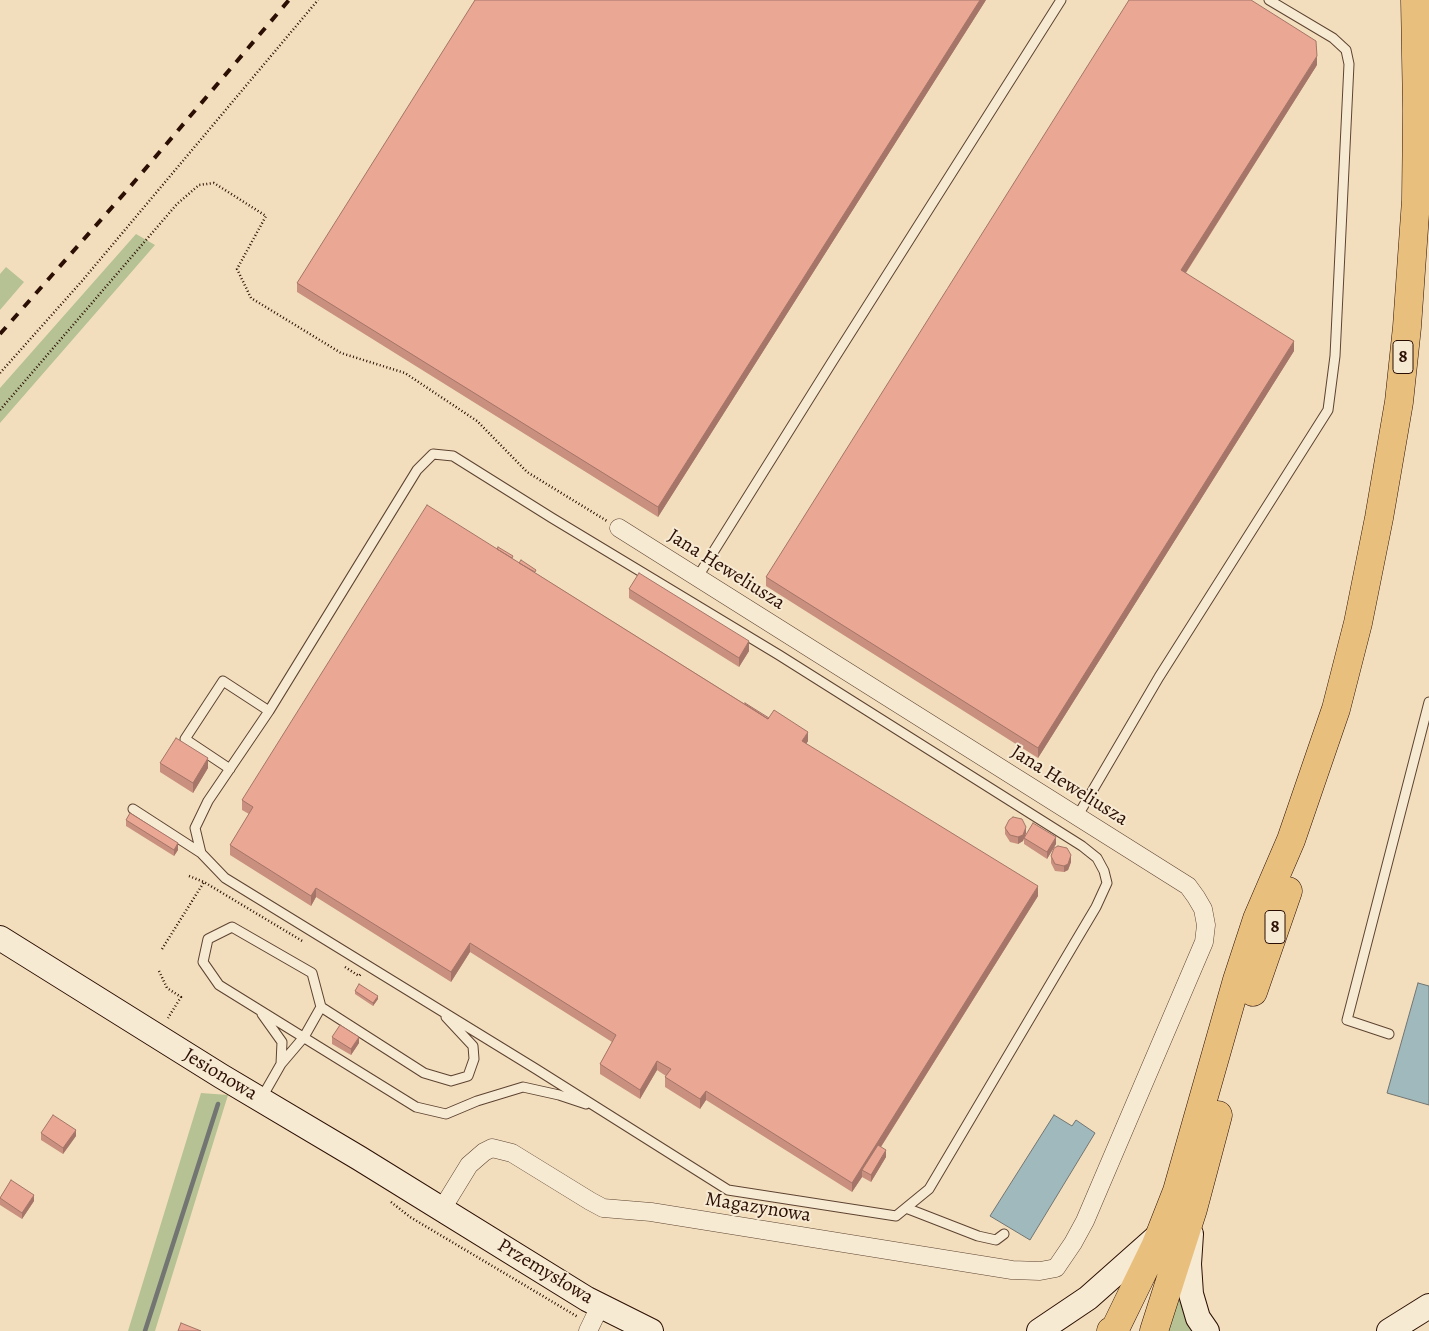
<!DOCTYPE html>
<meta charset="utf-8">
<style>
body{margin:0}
canvas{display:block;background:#f2debc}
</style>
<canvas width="1429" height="1331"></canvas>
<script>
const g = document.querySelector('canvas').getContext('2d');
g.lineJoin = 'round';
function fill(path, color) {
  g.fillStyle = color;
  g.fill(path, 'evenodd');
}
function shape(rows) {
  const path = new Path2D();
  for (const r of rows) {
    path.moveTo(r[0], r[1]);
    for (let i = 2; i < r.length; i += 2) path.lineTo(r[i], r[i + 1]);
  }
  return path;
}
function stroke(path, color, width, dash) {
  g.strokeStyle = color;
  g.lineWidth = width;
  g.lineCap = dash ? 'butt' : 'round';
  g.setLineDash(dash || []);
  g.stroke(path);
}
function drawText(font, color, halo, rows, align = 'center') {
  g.font = font + ' Alegreya,serif';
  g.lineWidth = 4;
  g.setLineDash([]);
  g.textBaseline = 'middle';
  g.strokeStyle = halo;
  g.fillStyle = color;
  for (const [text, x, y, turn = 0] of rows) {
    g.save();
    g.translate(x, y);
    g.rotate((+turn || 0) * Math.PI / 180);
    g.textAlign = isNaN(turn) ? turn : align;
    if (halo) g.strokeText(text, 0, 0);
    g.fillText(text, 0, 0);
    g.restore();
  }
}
fill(shape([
 [136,234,155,245,0,423,0,388],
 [6,267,24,282,0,310,0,274],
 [201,1093,228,1095,155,1331,128,1331],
 [1181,1284,1196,1331,1162,1331]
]), '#b6c294');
const water = shape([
 [1418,983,1429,986,1429,1105,1387,1093,1418,983],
 [1054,1115,1072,1126,1076,1120,1095,1133,1030,1240,990,1216,1054,1115]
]);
fill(water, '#a0b9bc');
stroke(water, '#727572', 1);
stroke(shape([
 [145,1331,218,1104]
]), '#727572', 4.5);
const lane = shape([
 [697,578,832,362,1061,0],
 [230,769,185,739,223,681,269,711],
 [133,809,201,853,225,878,536,1069,728,1190,896,1216,929,1189,1074,944,1096,907,1107,883,1104,871,1097,858,1082,846,779,655,552,518,453,456,433,454,417,470,269,711,208,801,195,828,201,853],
 [1077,817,1159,677,1328,410,1335,356,1349,64,1346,50,1333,38,1269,0],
 [262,1014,282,1042,281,1064],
 [446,1017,473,1046,474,1059,468,1076,451,1081,424,1073,321,1007,312,973,232,927,208,939,203,962,219,985,416,1107,446,1114,477,1101,523,1087,559,1095,586,1104],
 [1389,1034,1347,1020,1429,702],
 [261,1099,281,1064,304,1037,321,1007],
 [906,1208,978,1236,996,1240,1004,1234]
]);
const street = shape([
 [442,1209,469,1165,484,1152,492,1148,512,1153,590,1201,603,1208,651,1212,1012,1270,1040,1271,1056,1268,1073,1243,1085,1221,1204,942,1206,925,1203,909,1196,897,1188,886,619,528],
 [588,1331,600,1306]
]);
const secondary = shape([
 [0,938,221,1076,359,1158,587,1299,651,1331],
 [1191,1234,1189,1264,1191,1294,1198,1318,1207,1331],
 [1039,1331,1088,1298,1159,1235],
 [1389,1331,1429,1306]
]);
const highway = shape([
 [1253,992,1288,891],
 [1111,1331,1115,1329,1155,1247,1177,1191,1237,980,1257,919,1291,840,1336,709,1358,623,1379,518,1399,402,1407,327,1416,200,1417,111,1415,0],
 [1154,1331,1193,1209,1218,1115]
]);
stroke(lane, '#5e4332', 11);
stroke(street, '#5e4332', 19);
stroke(secondary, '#2c0f04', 26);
stroke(highway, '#2c0f04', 29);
stroke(shape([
 [0,373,82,281,318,0],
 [0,410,177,204,199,185,214,183,266,216,237,269,251,298,341,353,405,373,477,421,527,472,607,521],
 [189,876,204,882,304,942],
 [162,949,204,882],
 [345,967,359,976,361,974],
 [159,971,167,988,181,997,168,1018],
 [391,1202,410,1217,578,1317]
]), '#2c0f04', 2.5, [1, 2.5]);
stroke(lane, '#f7ead3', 9);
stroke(street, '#f7ead3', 18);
stroke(secondary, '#f7ead3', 24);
stroke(highway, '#e9bf7e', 28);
stroke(shape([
 [0,334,129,188,289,0]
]), '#2c0f04', 4, [9, 9]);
fill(shape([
 [986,0,658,517,297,292,297,283],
 [1317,65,1186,273,1294,351,1038,758,766,586,766,577],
 [513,559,745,704,808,741,806,744,1038,896,881,1147,886,1157,871,1182,862,1177,852,1192,706,1100,700,1109,665,1087,665,1077,666,1076,657,1070,640,1099,600,1074,600,1064,612,1042,470,952,451,982,316,897,311,906,230,855,230,845,249,814,242,810,242,800],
 [629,589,749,651,739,667,629,598],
 [160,763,208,768,193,793,160,772],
 [126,820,178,850,174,856,126,826],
 [1005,828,1026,833,1025,836,1056,844,1047,859,1024,844,1024,838,1023,841,1018,844,1010,842,1005,834],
 [1051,856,1071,862,1068,870,1064,872,1055,871,1051,863],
 [355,991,378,999,373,1006,355,994],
 [332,1037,359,1043,351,1055,332,1044],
 [41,1133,76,1136,63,1154,41,1140],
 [0,1197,34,1201,22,1219,0,1205]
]), '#c9907f');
fill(shape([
 [980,0,986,0,658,517,658,507],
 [1317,56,1317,65,1181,280,1181,270],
 [1294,341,1294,351,1038,758,1038,748],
 [749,641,749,651,739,667,739,658],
 [808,732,808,741,802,751,802,741],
 [208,758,208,768,193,793,193,783],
 [1026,827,1026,833,1023,841,1018,844,1018,837],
 [1056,837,1056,844,1047,859,1047,852],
 [178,843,178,850,174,856,174,850],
 [1071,855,1071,862,1068,870,1064,872,1064,866],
 [1038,886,1038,896,865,1172,862,1170,862,1177,852,1192,852,1183],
 [316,888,316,897,311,906,311,896],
 [470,943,470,952,451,982,451,972],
 [378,996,378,999,373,1006,373,1003],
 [359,1037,359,1043,351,1055,351,1049],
 [657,1061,657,1070,640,1099,640,1090],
 [706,1091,706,1100,700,1109,700,1099],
 [76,1130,76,1136,63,1154,63,1148],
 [886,1150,886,1157,871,1182,871,1175],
 [34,1195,34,1201,22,1219,22,1213]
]), '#a47568');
const building = shape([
 [475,0,980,0,658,507,297,283,475,0],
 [1129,0,1251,0,1316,41,1317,56,1181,270,1294,341,1038,748,766,577,1129,0],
 [427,505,768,719,774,710,808,732,802,741,1038,886,852,1183,706,1091,700,1099,665,1077,671,1069,657,1061,640,1090,600,1064,616,1035,470,943,451,972,316,888,311,896,230,845,253,807,242,800,427,505],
 [498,547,513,556,512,558,497,549,498,547],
 [521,560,536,570,535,572,519,563,521,560],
 [639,573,749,641,739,658,629,589,639,573],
 [745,703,769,718,768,719,745,704,745,703],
 [176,738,208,758,193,783,160,763,176,738],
 [130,813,178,843,174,850,126,820,130,813],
 [1013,817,1022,819,1026,827,1023,835,1018,837,1010,835,1005,828,1009,820,1013,817],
 [1033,823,1056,837,1047,852,1024,838,1033,823],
 [1058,846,1067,848,1071,855,1068,864,1064,866,1055,864,1051,856,1054,848,1058,846],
 [359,984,378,996,373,1003,355,991,359,984],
 [340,1025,359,1037,351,1049,332,1037,340,1025],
 [53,1115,76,1130,63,1148,41,1133,53,1115],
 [878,1145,886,1150,871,1175,862,1170,878,1145],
 [11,1180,34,1195,22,1213,0,1198,11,1180],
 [181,1323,201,1331,178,1331,181,1323]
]);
fill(building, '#eaa794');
stroke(building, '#a47568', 1);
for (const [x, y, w] of [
 [1403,357,20],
 [1275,927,20]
]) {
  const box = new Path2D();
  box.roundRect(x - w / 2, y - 16.5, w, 33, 4);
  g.fillStyle = '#f7ead3';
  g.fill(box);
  stroke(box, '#2c0f04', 1);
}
drawText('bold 19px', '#2c0f04', null, [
 ["8",1403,357],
 ["8",1275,927]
]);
drawText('20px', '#2c0f04', '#f7ead3', [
 ["Jana Heweliusza",726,570,32],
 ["Jana Heweliusza",1069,786,32],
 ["Jesionowa",220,1075,31],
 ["Magazynowa",758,1208,9],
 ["Przemysłowa",545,1272,31]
]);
</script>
